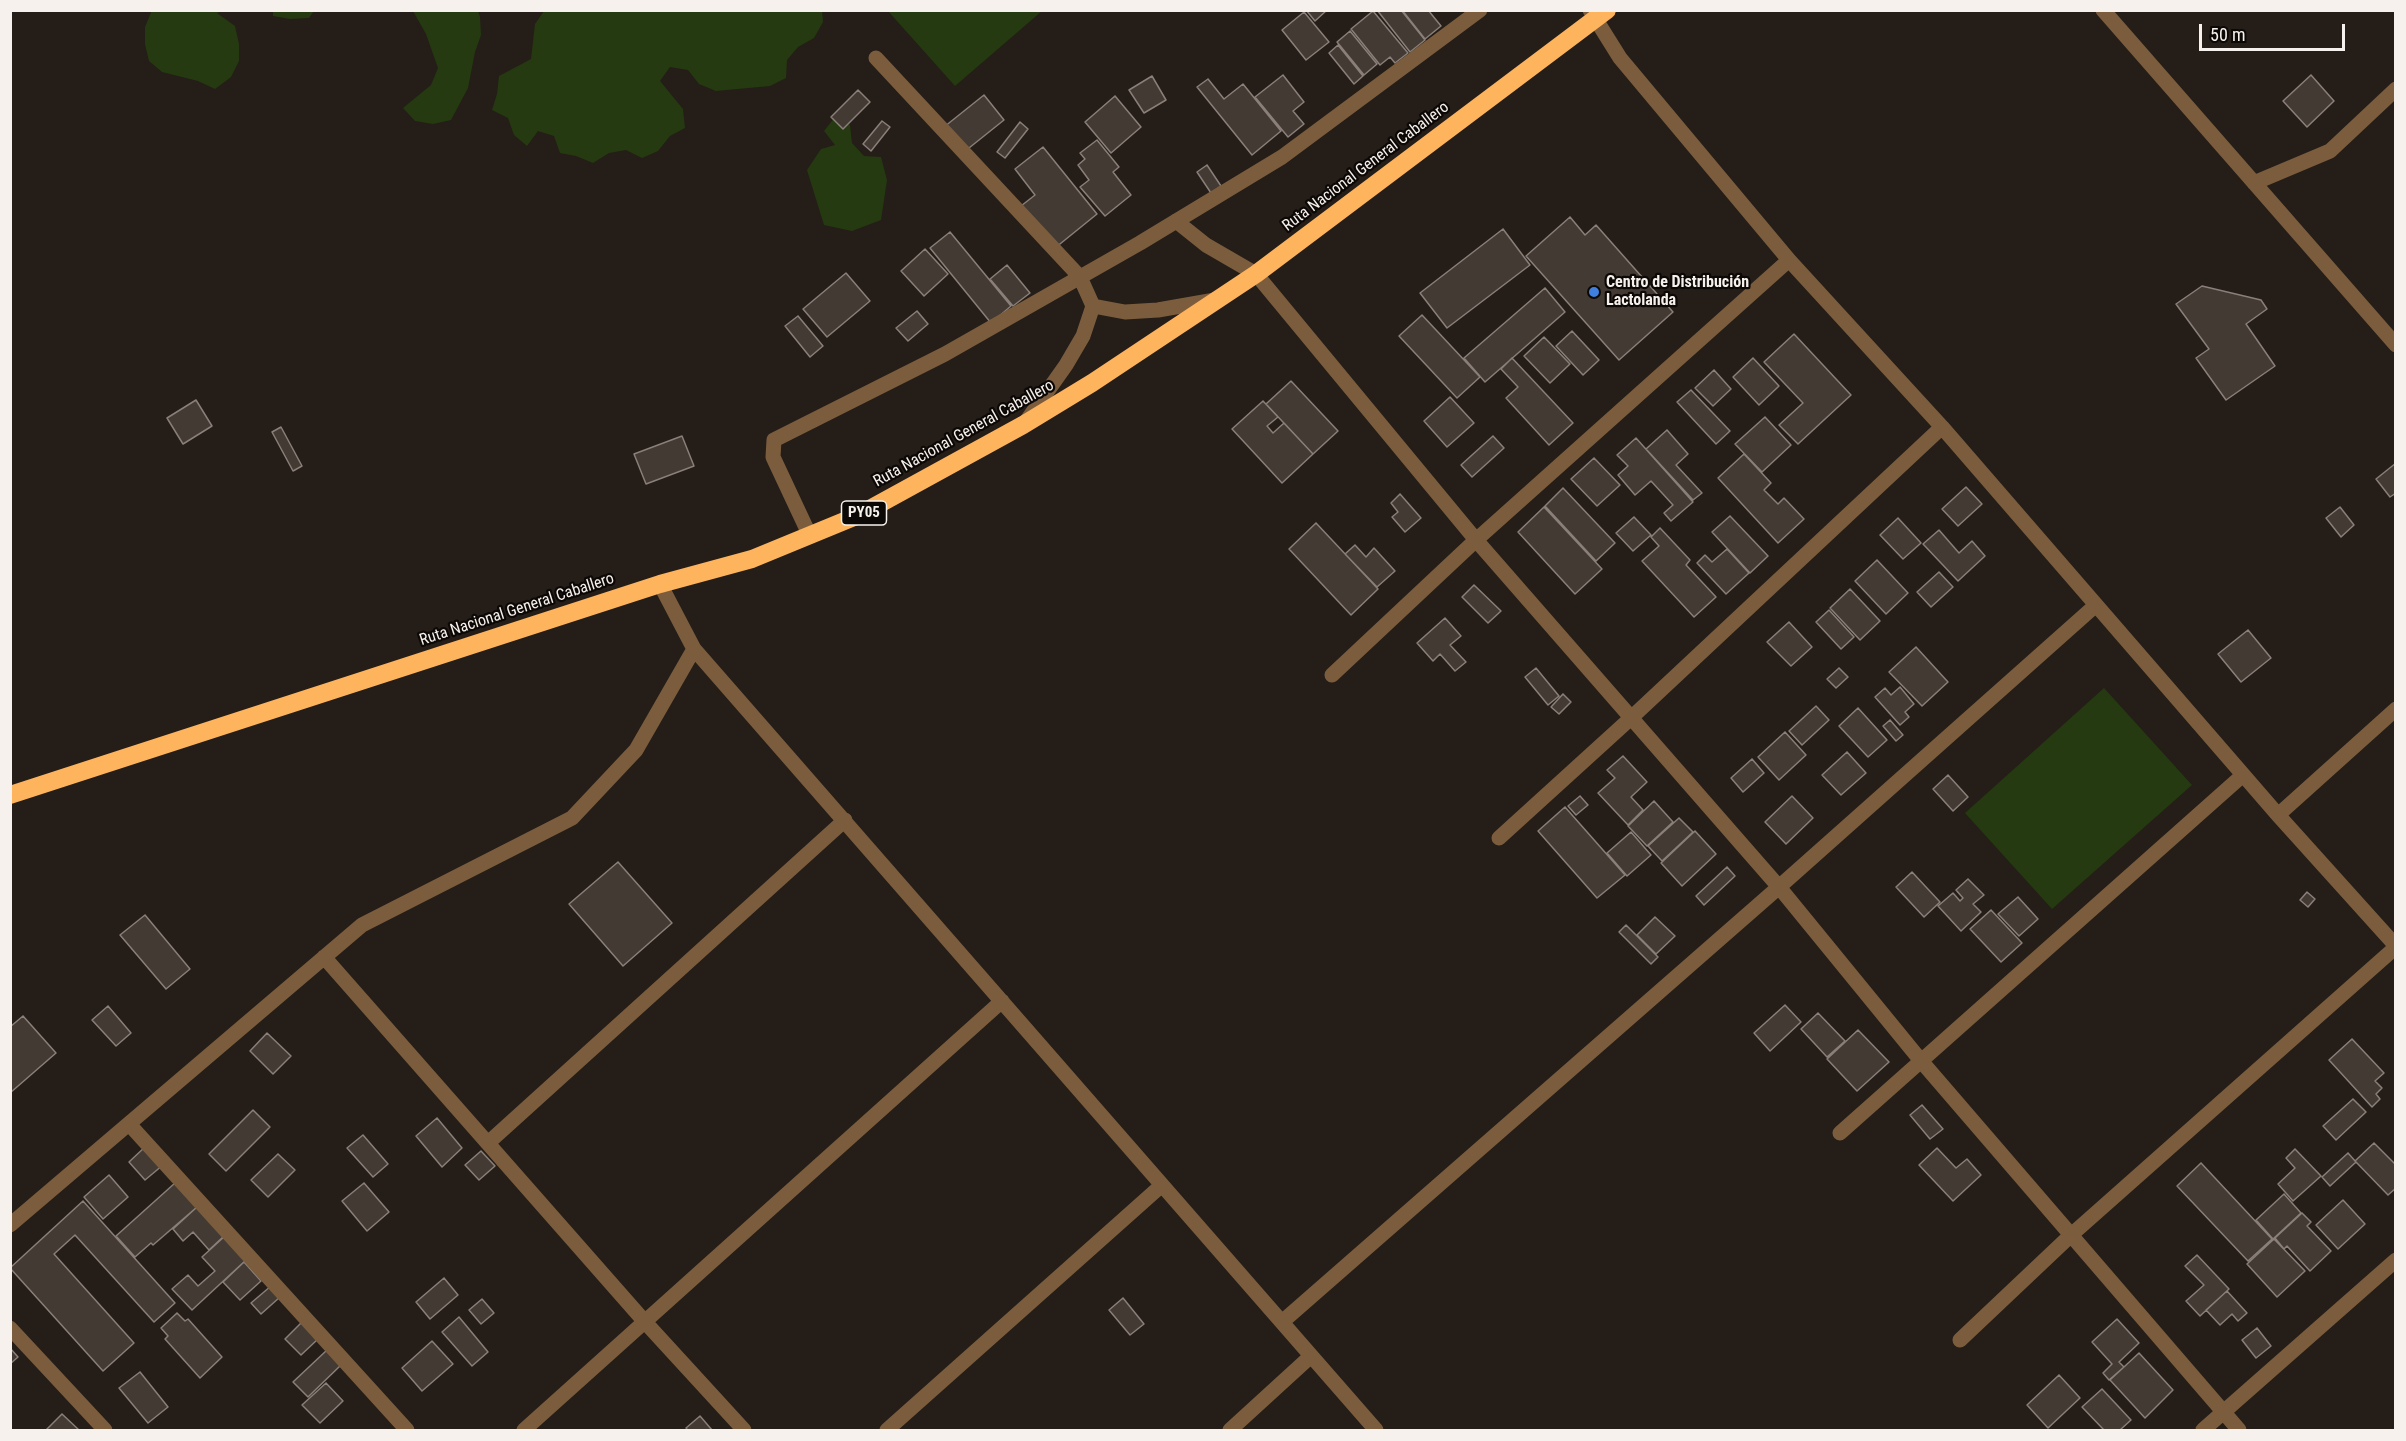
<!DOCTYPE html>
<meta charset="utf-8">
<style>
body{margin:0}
#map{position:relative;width:2406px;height:1441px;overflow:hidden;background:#251d18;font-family:"Roboto Condensed",sans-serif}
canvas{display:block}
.frame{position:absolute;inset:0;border:12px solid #f7f1ed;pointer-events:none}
.scale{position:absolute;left:2199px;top:24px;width:146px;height:27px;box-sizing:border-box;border:3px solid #f7f1ed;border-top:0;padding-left:8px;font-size:18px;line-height:21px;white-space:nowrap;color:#f7f1ed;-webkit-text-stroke:4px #0c0806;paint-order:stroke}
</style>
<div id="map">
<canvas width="2406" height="1441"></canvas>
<div class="frame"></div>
<div class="scale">50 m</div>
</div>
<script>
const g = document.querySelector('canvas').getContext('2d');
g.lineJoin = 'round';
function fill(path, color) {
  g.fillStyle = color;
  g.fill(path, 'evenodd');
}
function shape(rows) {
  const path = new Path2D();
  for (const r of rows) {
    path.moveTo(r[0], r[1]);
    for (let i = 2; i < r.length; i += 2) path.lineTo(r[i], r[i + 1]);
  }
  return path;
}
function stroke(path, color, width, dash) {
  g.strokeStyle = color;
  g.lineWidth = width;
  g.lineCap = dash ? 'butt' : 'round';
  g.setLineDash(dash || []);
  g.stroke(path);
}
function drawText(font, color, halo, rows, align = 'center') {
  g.font = font + ' "Roboto Condensed",sans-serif';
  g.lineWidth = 4.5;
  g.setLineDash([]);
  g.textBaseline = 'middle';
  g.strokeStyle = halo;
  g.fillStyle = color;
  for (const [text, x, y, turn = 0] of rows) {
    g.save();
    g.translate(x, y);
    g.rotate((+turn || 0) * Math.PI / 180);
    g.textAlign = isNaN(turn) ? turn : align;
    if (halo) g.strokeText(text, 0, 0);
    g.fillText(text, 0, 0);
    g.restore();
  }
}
fill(shape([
 [152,10,223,11,217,13,235,26,239,44,239,61,231,77,215,89,198,81,162,72,149,61,145,44,145,27],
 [273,11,273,10,314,11,309,18,290,19,273,16],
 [413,11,478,11,480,17,481,35,475,52,468,88,451,120,433,124,415,121,403,108,431,85,438,68,426,34],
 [544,11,822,10,823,22,814,38,798,47,787,60,786,78,770,86,716,91,699,84,688,70,670,67,660,81,683,109,685,128,670,136,658,151,642,158,626,150,609,153,593,163,576,156,560,153,554,136,538,131,527,146,514,135,508,118,492,110,497,94,499,76,531,59,535,24],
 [888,11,1042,11,955,86],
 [835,117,850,125,852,143,864,156,881,157,887,180,881,220,852,231,824,225,807,170,821,149,835,145,824,131],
 [2104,688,2192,785,2052,909,1965,813]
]), '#253a11');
const building = shape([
 [1306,10,1327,10,1315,21,1306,10],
 [1377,10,1401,10,1425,40,1410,52,1377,10],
 [1402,10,1428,10,1441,26,1425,39,1402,10],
 [1373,11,1408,53,1395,63,1390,57,1380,65,1351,29,1373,11],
 [1304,12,1329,42,1306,60,1282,30,1304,12],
 [1350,31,1377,64,1364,75,1337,42,1350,31],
 [1338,45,1363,76,1354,84,1329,53,1338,45],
 [1283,75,1304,102,1293,111,1304,124,1288,137,1255,97,1283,75],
 [2311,75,2334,101,2307,127,2283,101,2311,75],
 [1152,76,1166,100,1144,113,1129,90,1152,76],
 [1208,79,1224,99,1243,84,1281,131,1252,155,1197,87,1208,79],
 [858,90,870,102,843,129,831,117,858,90],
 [984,95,1004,120,964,152,944,127,984,95],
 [1115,96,1141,127,1111,153,1085,122,1115,96],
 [882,121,890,127,871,151,863,144,882,121],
 [1020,122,1028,129,1005,158,997,152,1020,122],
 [1097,140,1119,167,1113,172,1131,195,1105,216,1080,187,1089,180,1078,165,1085,159,1080,153,1097,140],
 [1043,147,1097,214,1055,248,1021,206,1035,195,1015,169,1043,147],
 [1207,165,1221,186,1211,193,1197,172,1207,165],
 [1570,217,1585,235,1596,225,1673,312,1619,360,1526,256,1570,217],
 [1503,229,1530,265,1447,328,1420,293,1503,229],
 [950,232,1011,306,991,323,930,248,950,232],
 [925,249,948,274,924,296,901,271,925,249],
 [1007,265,1030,293,1013,306,990,279,1007,265],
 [846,273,870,301,827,337,803,309,846,273],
 [2202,286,2261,300,2267,309,2246,324,2275,366,2226,400,2196,358,2209,349,2176,304,2202,286],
 [1545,288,1565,312,1485,382,1464,358,1545,288],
 [917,311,928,324,908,341,896,328,917,311],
 [1422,315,1480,377,1457,398,1399,336,1422,315],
 [798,316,823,346,810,357,785,326,798,316],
 [1572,331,1599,360,1583,375,1556,346,1572,331],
 [1794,334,1851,395,1798,444,1779,425,1803,403,1764,362,1794,334],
 [1544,337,1570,364,1550,383,1524,356,1544,337],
 [1512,358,1573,423,1549,445,1506,398,1518,387,1501,369,1512,358],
 [1753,358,1779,386,1759,405,1733,377,1753,358],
 [1714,370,1731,389,1713,406,1695,388,1714,370],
 [1291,381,1338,431,1313,454,1266,404,1291,381],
 [1691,390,1730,431,1716,444,1677,402,1691,390],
 [1450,397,1474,423,1447,447,1424,421,1450,397],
 [196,400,212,426,183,444,167,418,196,400],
 [1263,401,1278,417,1267,426,1273,433,1284,423,1313,454,1282,483,1232,429,1263,401],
 [1765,417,1791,445,1762,472,1735,444,1765,417],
 [281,427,302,466,293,471,272,432,281,427],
 [1667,430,1688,454,1676,465,1702,493,1693,500,1646,449,1667,430],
 [682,436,694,466,646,484,634,454,682,436],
 [1493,436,1504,448,1472,477,1461,465,1493,436],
 [1636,438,1693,502,1671,521,1664,513,1673,505,1651,481,1635,495,1618,475,1628,466,1617,455,1636,438],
 [1744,454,1771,483,1764,490,1778,504,1784,498,1804,519,1778,543,1718,478,1744,454],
 [1594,458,1620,485,1597,506,1571,479,1594,458],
 [2396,463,2396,493,2390,497,2376,479,2396,463],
 [1966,487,1982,504,1958,526,1942,509,1966,487],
 [1563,488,1615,543,1596,561,1545,506,1563,488],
 [1400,494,1421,518,1405,532,1392,517,1398,512,1391,503,1400,494],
 [1544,507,1602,569,1575,594,1518,532,1544,507],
 [2340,507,2354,525,2341,537,2326,518,2340,507],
 [1730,516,1768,556,1750,573,1712,532,1730,516],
 [1634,517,1651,535,1633,551,1616,533,1634,517],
 [1898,518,1921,543,1903,559,1880,535,1898,518],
 [1316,523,1378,589,1351,615,1289,549,1316,523],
 [1660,528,1690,560,1686,565,1716,597,1694,617,1642,561,1659,546,1651,537,1660,528],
 [1939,530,1959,553,1972,541,1985,556,1958,581,1923,544,1939,530],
 [1355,545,1366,557,1374,548,1395,571,1377,587,1345,554,1355,545],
 [1727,549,1749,573,1726,594,1697,563,1705,555,1712,562,1727,549],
 [1877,560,1908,593,1886,614,1855,581,1877,560],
 [1939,572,1953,587,1931,607,1917,592,1939,572],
 [1474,585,1501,611,1488,623,1462,597,1474,585],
 [1850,589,1880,621,1860,640,1830,608,1850,589],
 [1829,610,1854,637,1841,649,1816,622,1829,610],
 [1445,618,1461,636,1450,645,1466,662,1455,671,1440,654,1433,661,1417,643,1445,618],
 [1789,622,1812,647,1791,666,1767,642,1789,622],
 [2248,630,2271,658,2241,682,2218,654,2248,630],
 [1916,647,1948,682,1922,706,1889,672,1916,647],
 [1536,668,1559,696,1548,705,1525,677,1536,668],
 [1839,668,1848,677,1836,688,1827,679,1839,668],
 [1900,687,1914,704,1905,712,1909,717,1900,725,1875,697,1885,688,1891,695,1900,687],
 [1563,694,1571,702,1559,714,1551,707,1563,694],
 [1816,706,1829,720,1802,745,1789,731,1816,706],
 [1858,708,1887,740,1868,757,1839,726,1858,708],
 [1890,720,1903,735,1896,741,1883,726,1890,720],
 [1785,732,1806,755,1779,780,1758,757,1785,732],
 [1847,752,1866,773,1841,795,1822,775,1847,752],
 [1623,756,1647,782,1631,797,1643,810,1628,825,1598,793,1615,778,1607,770,1623,756],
 [1752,759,1764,773,1743,792,1731,778,1752,759],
 [1948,775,1968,797,1953,811,1933,789,1948,775],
 [1580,796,1588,805,1576,815,1568,806,1580,796],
 [1792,796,1813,818,1786,844,1765,822,1792,796],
 [1654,801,1673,822,1647,846,1628,826,1654,801],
 [1565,807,1625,875,1597,898,1538,831,1565,807],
 [1679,818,1693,832,1662,861,1648,846,1679,818],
 [1695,831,1716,854,1682,886,1661,863,1695,831],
 [1631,832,1651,855,1627,876,1607,853,1631,832],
 [618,862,672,923,623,966,569,904,618,862],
 [1727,867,1735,876,1704,905,1696,896,1727,867],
 [1912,872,1940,902,1924,917,1896,887,1912,872],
 [1968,879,1984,895,1973,904,1981,912,1961,931,1938,906,1953,893,1960,901,1963,898,1956,890,1968,879],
 [2307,892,2315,899,2308,907,2300,900,2307,892],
 [2018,897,2038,919,2019,936,1998,914,2018,897],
 [1991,910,2022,943,2001,962,1970,929,1991,910],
 [145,915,190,969,166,989,120,935,145,915],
 [1655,917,1675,936,1656,954,1637,935,1655,917],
 [1626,925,1658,957,1651,964,1619,932,1626,925],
 [1785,1005,1801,1022,1770,1051,1754,1033,1785,1005],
 [108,1006,131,1033,116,1046,92,1020,108,1006],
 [1818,1013,1845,1041,1827,1057,1801,1029,1818,1013],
 [23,1016,56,1053,10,1093,10,1027,23,1016],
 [1858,1030,1889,1062,1857,1091,1827,1059,1858,1030],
 [267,1033,291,1056,273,1074,250,1051,267,1033],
 [2352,1039,2384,1073,2375,1081,2382,1088,2376,1094,2380,1099,2372,1107,2329,1060,2352,1039],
 [2353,1099,2366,1112,2336,1140,2323,1126,2353,1099],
 [1922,1105,1943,1129,1930,1139,1910,1115,1922,1105],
 [253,1110,270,1127,226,1171,209,1154,253,1110],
 [437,1118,462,1148,442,1167,416,1136,437,1118],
 [363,1135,388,1164,373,1177,347,1148,363,1135],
 [2374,1143,2396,1165,2396,1188,2388,1195,2355,1161,2374,1143],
 [146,1146,163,1165,145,1180,129,1162,146,1146],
 [1937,1148,1956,1168,1967,1159,1981,1175,1953,1201,1919,1165,1937,1148],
 [2295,1149,2321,1176,2293,1201,2278,1184,2295,1168,2286,1158,2295,1149],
 [481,1151,495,1166,479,1180,465,1165,481,1151],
 [2348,1153,2356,1162,2330,1186,2322,1177,2348,1153],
 [278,1154,295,1170,268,1197,251,1180,278,1154],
 [2201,1163,2272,1239,2248,1261,2177,1186,2201,1163],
 [109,1175,128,1197,103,1219,84,1197,109,1175],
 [175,1183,197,1207,153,1245,151,1243,135,1257,116,1236,175,1183],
 [364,1183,389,1212,367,1231,342,1201,364,1183],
 [2284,1194,2301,1213,2273,1239,2256,1220,2284,1194],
 [2343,1200,2365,1224,2338,1249,2316,1225,2343,1200],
 [83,1201,175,1303,154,1322,75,1235,54,1254,134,1343,103,1371,10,1268,83,1201],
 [197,1207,224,1236,209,1250,193,1232,183,1241,173,1229,197,1207],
 [2302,1213,2311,1222,2307,1226,2331,1251,2310,1271,2287,1246,2284,1249,2275,1238,2302,1213],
 [225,1236,246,1260,192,1310,172,1289,188,1275,198,1286,215,1271,202,1257,225,1236],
 [2274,1239,2305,1271,2277,1297,2247,1264,2274,1239],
 [2197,1255,2229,1289,2200,1316,2186,1301,2204,1285,2185,1266,2197,1255],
 [244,1262,261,1281,240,1300,223,1282,244,1262],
 [444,1278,458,1295,430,1319,416,1302,444,1278],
 [271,1286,280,1297,261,1314,251,1303,271,1286],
 [2227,1291,2247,1313,2238,1321,2232,1314,2220,1325,2206,1310,2227,1291],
 [1123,1298,1144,1324,1130,1335,1109,1310,1123,1298],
 [482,1299,494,1313,481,1324,469,1310,482,1299],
 [177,1313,185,1321,188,1319,222,1357,200,1378,165,1339,168,1336,161,1328,177,1313],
 [459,1317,488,1352,472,1366,442,1332,459,1317],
 [2117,1319,2139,1343,2119,1362,2124,1367,2109,1380,2103,1373,2112,1364,2092,1342,2117,1319],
 [302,1322,318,1339,301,1355,285,1339,302,1322],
 [2257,1328,2271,1346,2256,1358,2242,1340,2257,1328],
 [432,1341,453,1364,422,1391,402,1368,432,1341],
 [10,1348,18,1357,10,1364,10,1348],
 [327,1350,341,1365,308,1397,293,1382,327,1350],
 [2139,1353,2173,1390,2145,1418,2110,1380,2139,1353],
 [140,1372,168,1407,148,1423,119,1388,140,1372],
 [2059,1375,2080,1398,2048,1428,2027,1405,2059,1375],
 [326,1383,343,1401,320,1423,302,1405,326,1383],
 [2102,1389,2131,1420,2120,1430,2104,1430,2082,1407,2102,1389],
 [62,1414,79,1430,46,1430,62,1414],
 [700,1416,712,1430,688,1430,686,1428,700,1416]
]);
fill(building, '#433a34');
stroke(building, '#8a7f79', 1.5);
stroke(shape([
 [1590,10,1620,58,1789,260,1942,427,2278,815,2396,946],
 [2103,10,2396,345],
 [876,58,1080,277,1093,306,1083,336,1066,365,1025,423],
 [2254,183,2330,151,2396,89],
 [1176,221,1206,245,1256,274,1476,540,1779,887,1922,1062,2239,1430],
 [1093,306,1125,312,1158,310,1215,300],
 [810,536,773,457,774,440,945,354,1140,243,1282,157,1480,10],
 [660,584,694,649,1376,1430],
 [1332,675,1476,540,1789,260],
 [2278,815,2396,709],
 [1499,838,1631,718,1942,427],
 [324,957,645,1322,744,1430],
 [129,1124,407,1430],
 [1840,1133,2243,775],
 [488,1143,845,820],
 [10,1225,362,925,572,818,636,750,694,649],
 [1282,1322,1779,887,2096,605],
 [10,1328,105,1430],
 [1960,1340,2070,1236,2396,947],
 [524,1430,1002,1001],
 [887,1430,1162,1185],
 [1230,1430,1311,1356],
 [2203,1430,2396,1260]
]), '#7b5d3d', 15);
stroke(shape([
 [10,795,660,584,752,559,859,515,1023,425,1092,383,1256,274,1607,10]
]), '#feb35d', 18);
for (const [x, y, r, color] of [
 [1594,292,6,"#3f7fe0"]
]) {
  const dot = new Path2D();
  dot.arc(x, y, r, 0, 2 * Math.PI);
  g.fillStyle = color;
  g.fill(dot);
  stroke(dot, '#0c0806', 2);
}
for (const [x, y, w] of [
 [864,513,45]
]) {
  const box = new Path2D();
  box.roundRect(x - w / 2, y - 12, w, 24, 4.5);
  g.fillStyle = '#0c0806';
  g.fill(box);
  stroke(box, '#f7f1ed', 1.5);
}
drawText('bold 15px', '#f7f1ed', null, [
 ["PY05",864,513]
]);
drawText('16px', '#f7f1ed', '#0c0806', [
 ["Ruta Nacional General Caballero",1366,167,-37],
 ["Ruta Nacional General Caballero",964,434,-29],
 ["Ruta Nacional General Caballero",517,610,-18]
]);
drawText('bold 16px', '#f7f1ed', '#0c0806', [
 ["Centro de Distribución",1606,283],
 ["Lactolanda",1606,301]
], 'left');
</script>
